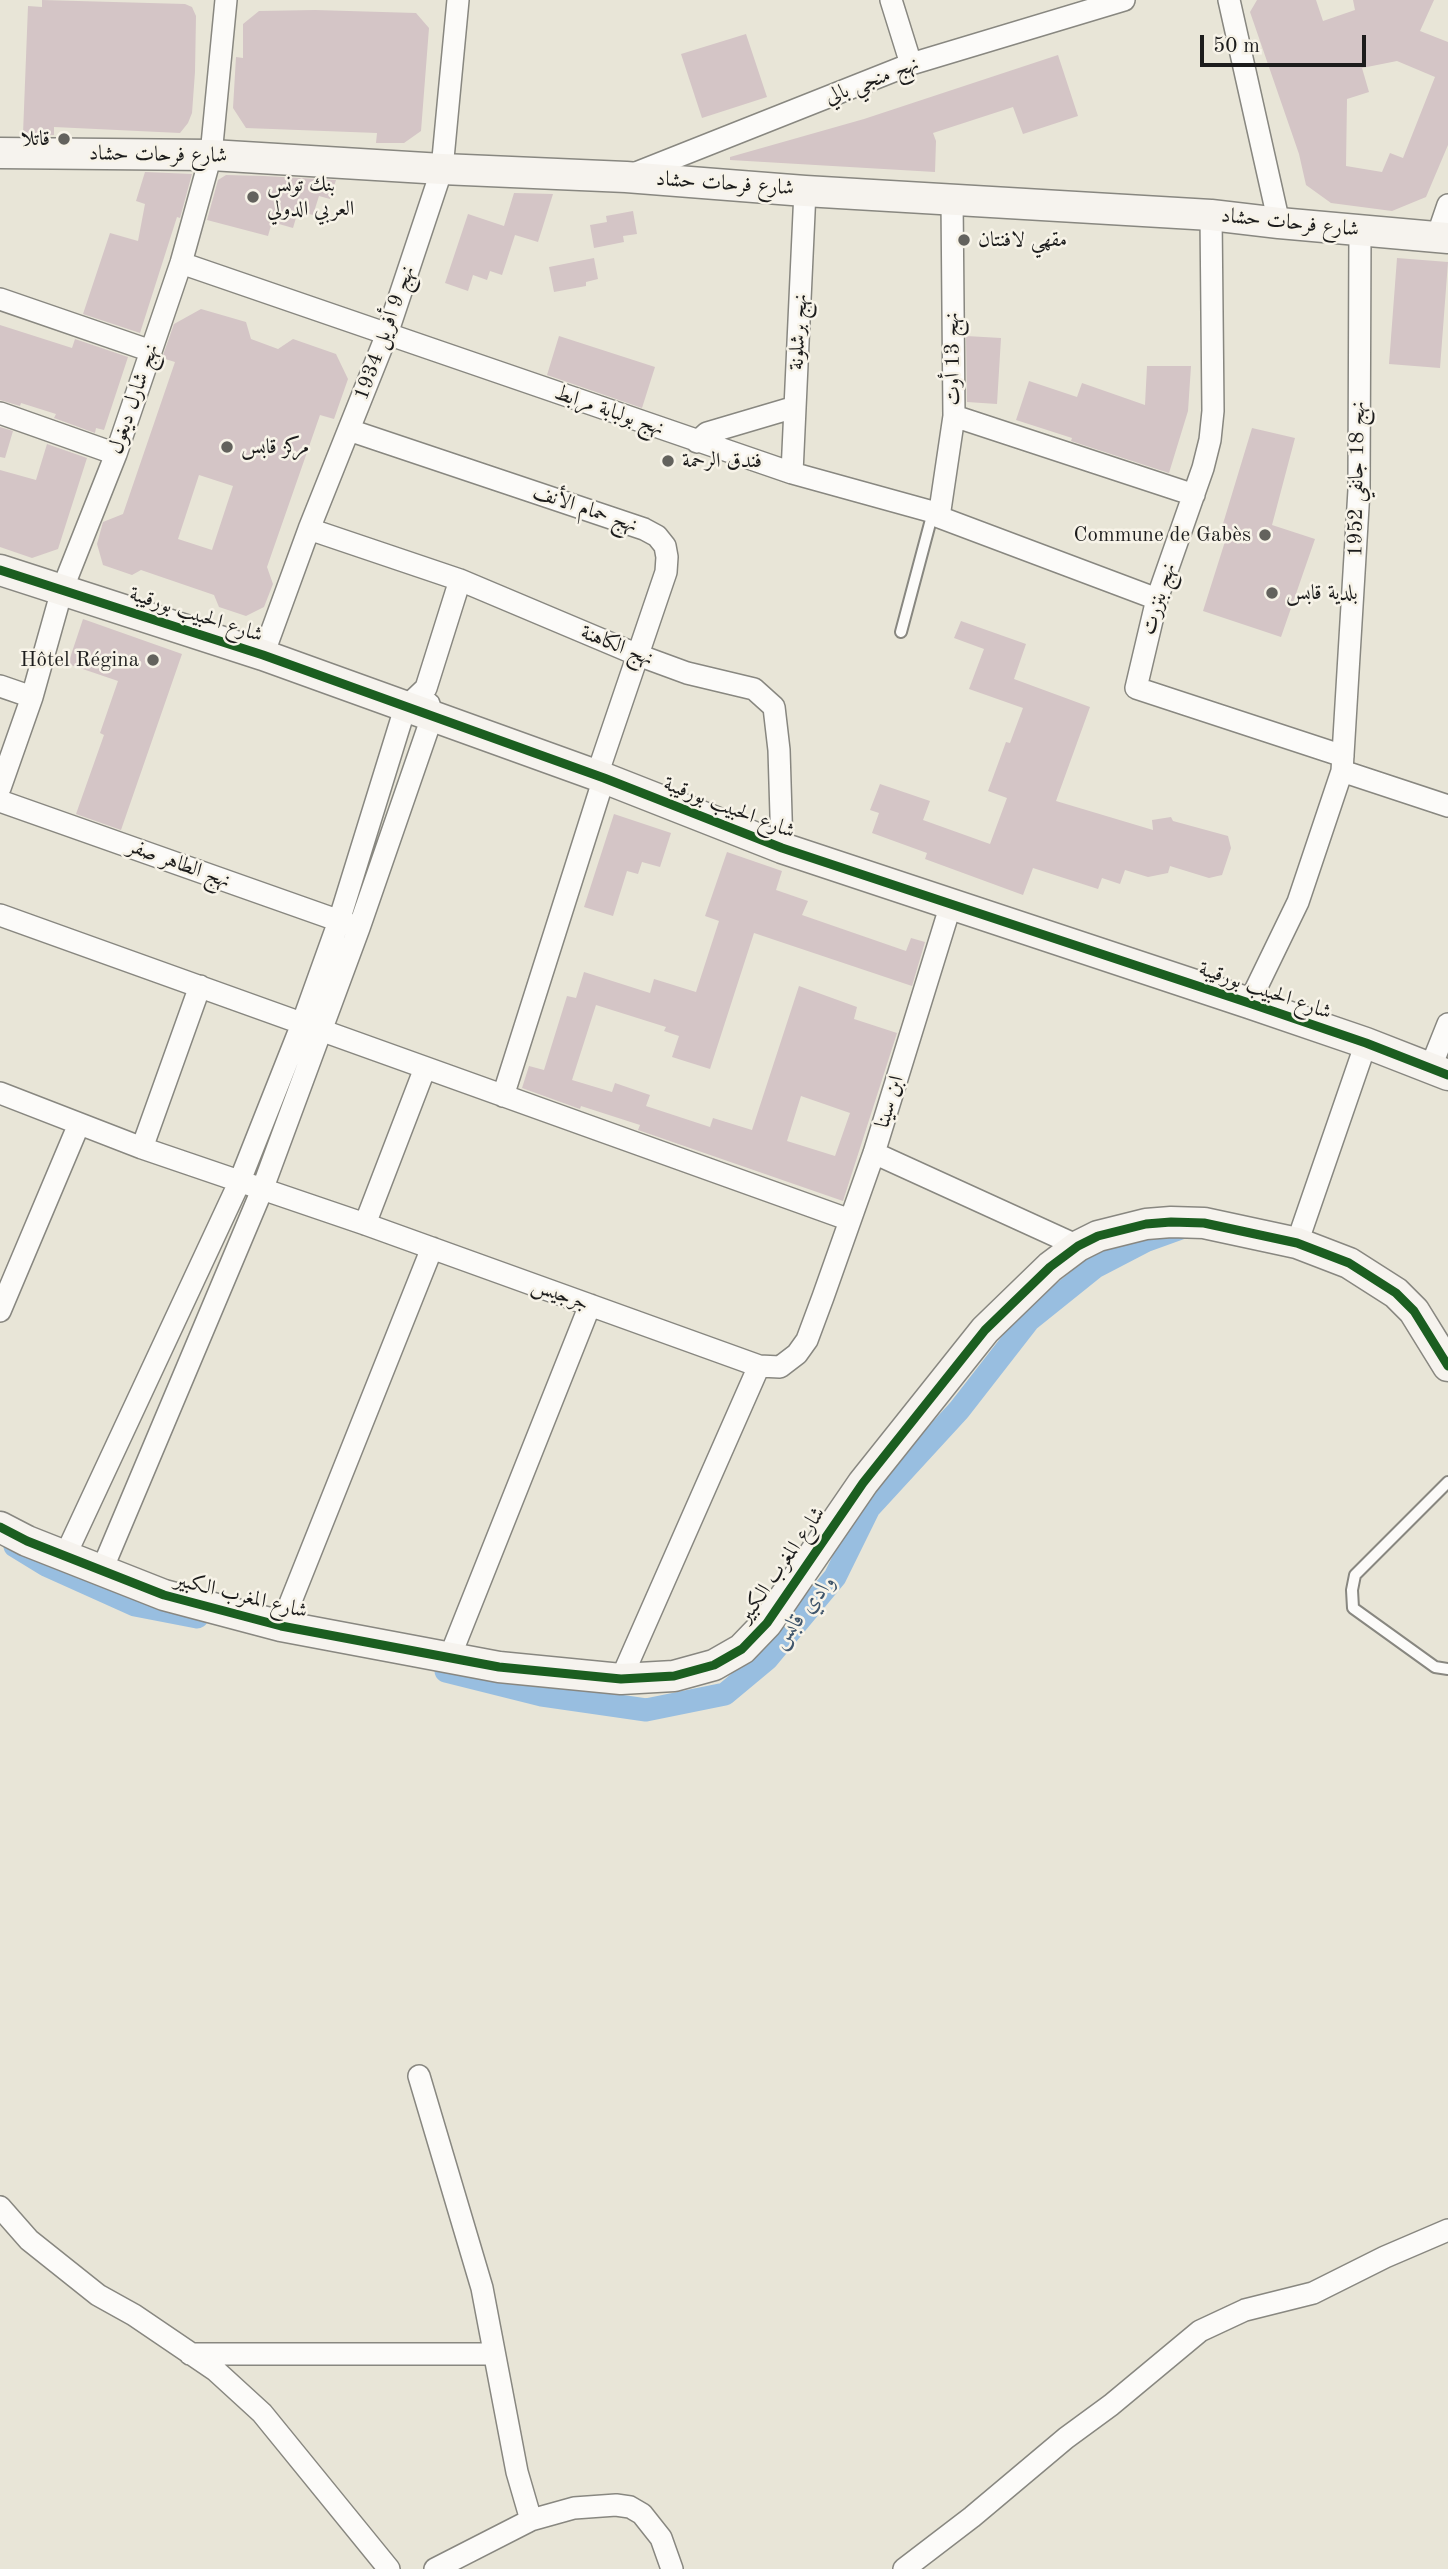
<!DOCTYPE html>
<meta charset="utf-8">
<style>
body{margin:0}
#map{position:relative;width:1448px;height:2569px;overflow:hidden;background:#e8e5d7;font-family:"Old Standard TT",serif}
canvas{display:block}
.scale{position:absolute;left:1200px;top:35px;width:166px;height:32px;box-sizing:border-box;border:4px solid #1c1c1c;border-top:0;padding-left:9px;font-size:21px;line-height:24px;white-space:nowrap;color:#1c1c1c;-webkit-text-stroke:5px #f7f3e8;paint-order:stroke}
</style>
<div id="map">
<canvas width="1448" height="2569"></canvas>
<div class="scale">50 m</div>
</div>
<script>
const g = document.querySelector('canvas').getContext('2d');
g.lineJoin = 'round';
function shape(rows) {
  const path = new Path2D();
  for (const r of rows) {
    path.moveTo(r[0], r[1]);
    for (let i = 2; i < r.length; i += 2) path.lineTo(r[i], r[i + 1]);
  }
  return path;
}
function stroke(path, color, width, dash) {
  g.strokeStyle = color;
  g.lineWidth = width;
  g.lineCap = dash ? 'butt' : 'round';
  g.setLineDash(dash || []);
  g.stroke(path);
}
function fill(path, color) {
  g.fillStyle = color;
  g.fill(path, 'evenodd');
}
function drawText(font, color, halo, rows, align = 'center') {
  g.font = font + ' "Old Standard TT",Amiri,serif';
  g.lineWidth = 5;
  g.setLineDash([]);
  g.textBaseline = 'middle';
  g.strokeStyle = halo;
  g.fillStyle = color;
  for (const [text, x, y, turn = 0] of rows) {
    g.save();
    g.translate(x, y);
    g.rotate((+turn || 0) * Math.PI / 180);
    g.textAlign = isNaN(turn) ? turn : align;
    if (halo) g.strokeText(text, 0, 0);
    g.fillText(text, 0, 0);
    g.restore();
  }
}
stroke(shape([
 [15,1546,46,1565,135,1605,197,1617],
 [446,1671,542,1695,646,1710,725,1694,767,1659,835,1577,869,1508,959,1410,1029,1320,1095,1267,1145,1241,1181,1228]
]), '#98bee0', 23);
fill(shape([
 [42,0,185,4,192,7,196,16,195,72,192,113,188,123,180,133,54,127,54,135,23,134,28,6,42,7],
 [1257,0,1316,0,1323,21,1355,10,1353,0,1434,0,1420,31,1448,42,1448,145,1426,197,1392,211,1331,203,1306,185,1299,154,1250,12],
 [1397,61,1435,77,1403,158,1390,153,1382,172,1346,166,1347,99,1369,92,1362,68],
 [315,10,416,13,429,28,421,131,404,143,376,143,377,133,246,128,233,108,236,57,243,58,243,24,259,11],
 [746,34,767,97,702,118,681,54],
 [1058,55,1078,116,1023,134,1013,107,933,133,936,141,935,172,730,160,730,157,864,119],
 [145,172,192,174,180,218,177,217,140,333,83,314,110,233,138,241,145,204,136,201],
 [226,175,264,176,336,180,330,199,319,196,313,215,298,211,293,228,272,222,268,236,207,220,218,180],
 [514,193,553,194,538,242,515,235,502,275,490,271,487,280,473,275,468,291,445,283,468,214,504,226],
 [633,211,637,234,623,236,624,242,594,248,590,225,607,222,606,216],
 [594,258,598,279,586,282,586,286,554,292,549,267],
 [1397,258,1448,262,1440,368,1389,364],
 [201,309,246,322,251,339,278,349,293,339,336,354,348,379,334,419,320,415,267,567,273,584,264,607,246,616,219,607,214,595,141,570,132,575,103,565,97,544,103,522,123,514,175,362,162,358,174,324],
 [199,475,233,486,212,550,178,539],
 [0,325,72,348,75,339,128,357,104,430,96,428,95,433,54,418,56,414,21,403,20,406,0,400],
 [559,336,655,367,642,408,547,375],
 [966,336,1001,338,997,404,967,402],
 [1147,366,1191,366,1188,411,1169,473,1071,441,1072,438,1016,420,1029,381,1077,397,1082,383,1145,405],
 [0,427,13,431,5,458,0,457],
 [1252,428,1295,438,1272,525,1315,539,1281,637,1203,611,1228,532,1222,527],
 [47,444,87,458,58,549,32,558,0,547,0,470,36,480],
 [83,619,182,654,121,830,76,814,104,735,100,733,118,681,68,664],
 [961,621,1026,644,1014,679,1090,707,1056,801,1153,830,1152,820,1171,817,1173,821,1228,836,1231,848,1222,875,1209,878,1170,866,1168,873,1148,877,1125,870,1120,884,1102,878,1098,889,1033,868,1023,895,925,859,927,853,872,833,879,813,870,810,880,784,930,801,923,820,990,844,1007,798,988,791,1006,742,1010,743,1023,708,969,689,984,649,954,638],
 [614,814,671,833,660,867,642,862,638,874,627,871,613,916,584,907],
 [727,852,782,871,776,890,808,901,802,915,906,951,911,938,925,942,912,986,754,933,710,1069,672,1057,679,1036,664,1031,666,1027,596,1005,572,1080,612,1092,615,1083,650,1095,646,1106,710,1127,713,1118,752,1130,799,986,857,1007,854,1019,897,1033,843,1201,638,1130,640,1125,581,1106,580,1109,522,1088,529,1066,544,1070,567,996,576,998,584,972,650,993,654,979,696,992,719,921,705,916],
 [801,1096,850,1113,835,1156,787,1141]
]), '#d4c5c6');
const lane = shape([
 [901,632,933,512],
 [1448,1482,1355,1575,1352,1590,1353,1608,1435,1667,1448,1669]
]);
const street = shape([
 [891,0,911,64],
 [1229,0,1279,223],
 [631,175,911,64,1124,0],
 [1211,215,1213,411,1210,440,1203,468,1157,599,1136,688,1343,756],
 [1437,237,1448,205],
 [181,263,792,473,933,512,939,517,1157,599],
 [0,299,151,351],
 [0,413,116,454],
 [954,416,1194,495],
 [349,430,644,529,657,536,665,546,667,557,666,572,596,778],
 [697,442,707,433,795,407],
 [792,473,805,191],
 [939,517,954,416,952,199],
 [309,529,460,580,638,655,687,673,754,689,774,707,779,750,782,848],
 [263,655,309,529,387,334,442,169,458,0],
 [0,686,32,697],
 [1342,771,1448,806],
 [0,788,32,697,62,590,116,454,181,263,211,155,226,0],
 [0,801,351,925],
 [0,915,850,1220],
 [1249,1003,1298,902,1342,771,1359,490,1360,231],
 [1430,1069,1448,1024],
 [0,1093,142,1148,365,1224,759,1366,780,1367,797,1354,807,1340,823,1297,874,1153,951,904],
 [503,1096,604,778],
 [142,1148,200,986],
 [874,1153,1078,1246],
 [365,1224,425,1068],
 [1297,1243,1366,1043],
 [0,1311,79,1124],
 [65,1556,239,1183,302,1024,339,921,405,708,426,688,460,580],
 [101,1572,262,1190,359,928,432,717,429,704],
 [281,1626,432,1248],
 [449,1659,590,1305],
 [621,1679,759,1366],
 [419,2076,482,2288,517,2472,531,2520],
 [0,2207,29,2240,98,2295,134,2315,215,2370,262,2413,389,2569],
 [190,2354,494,2354],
 [435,2569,531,2520,574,2508,616,2505,630,2507,642,2514,661,2538,672,2569],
 [904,2569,972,2517,1066,2438,1111,2405,1200,2331,1245,2310,1313,2293,1385,2257,1448,2230]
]);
const secondary = shape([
 [0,153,211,155,442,169,626,177,805,191,1211,215,1279,223,1448,238],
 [0,570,263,655,604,778,782,848,1249,1003,1366,1043,1448,1075],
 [0,1527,27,1541,164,1595,281,1626,499,1667,621,1679,674,1676,714,1665,742,1649,767,1623,863,1483,985,1330,1050,1267,1078,1246,1098,1236,1146,1224,1171,1222,1204,1223,1297,1243,1349,1263,1396,1293,1414,1311,1448,1366]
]);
stroke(lane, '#888780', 14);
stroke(street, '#888780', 24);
stroke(secondary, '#888780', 33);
stroke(lane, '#fcfbf9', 10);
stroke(street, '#fcfbf9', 21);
stroke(secondary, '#f6f3ee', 30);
stroke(shape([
 [0,570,263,655,604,778,782,848,1249,1003,1366,1043,1448,1075],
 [0,1527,27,1541,164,1595,281,1626,499,1667,621,1679,674,1676,714,1665,742,1649,767,1623,863,1483,985,1330,1050,1267,1078,1246,1098,1236,1146,1224,1171,1222,1204,1223,1297,1243,1349,1263,1396,1293,1414,1311,1448,1366]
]), '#1b5e20', 9);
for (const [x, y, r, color] of [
 [64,139,7,"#63625d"],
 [253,197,7,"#63625d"],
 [964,240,7,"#63625d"],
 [227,447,7,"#63625d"],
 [668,461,7,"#63625d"],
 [1265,535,7,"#63625d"],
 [1272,593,7,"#63625d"],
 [153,660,7,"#63625d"]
]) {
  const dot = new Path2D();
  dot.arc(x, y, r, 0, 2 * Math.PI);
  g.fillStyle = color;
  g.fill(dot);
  stroke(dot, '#f7f3e8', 2.5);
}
drawText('21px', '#1c1c1c', '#f7f3e8', [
 ["نهج منجي بالي",872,81,-21],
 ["شارع فرحات حشاد",158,155,1],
 ["شارع فرحات حشاد",725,184,4],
 ["شارع فرحات حشاد",1290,223,6],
 ["نهج برشلونة",799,332,-87],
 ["نهج 9 أفريل 1934",385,333,-70],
 ["نهج 13 أوت",953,359,-91],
 ["نهج شارل ديغول",134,399,-71],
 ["نهج بولبابة مرابط",609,411,19],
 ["نهج 18 جانفي 1952",1357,479,-89],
 ["نهج حمام الأنف",585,509,19],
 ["نهج بنزرت",1159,599,-73],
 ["شارع الحبيب بورقيبة",196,615,18],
 ["نهج الكاهنة",617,646,22],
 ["شارع الحبيب بورقيبة",729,808,21],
 ["نهج الطاهر صفر",179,864,20],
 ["شارع الحبيب بورقيبة",1265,991,19],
 ["ابن سينا",890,1102,-73],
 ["جرجيس",560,1295,20],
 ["شارع المغرب الكبير",782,1565,-55],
 ["شارع المغرب الكبير",241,1596,14]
]);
drawText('21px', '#1c1c1c', '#f7f3e8', [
 ["قاتلا",50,139,"right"],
 ["بنك تونس",267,185],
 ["العربي الدولي",267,209],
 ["مقهي لافنتان",978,240],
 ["مركز قابس",241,447],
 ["فندق الرحمة",682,461],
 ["Commune de Gabès",1251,535,"right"],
 ["بلدية قابس",1286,593],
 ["Hôtel Régina",139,660,"right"]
], 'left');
drawText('italic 23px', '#40566c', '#f7f3e8', [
 ["وادي قابس",804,1612,-51]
]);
</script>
